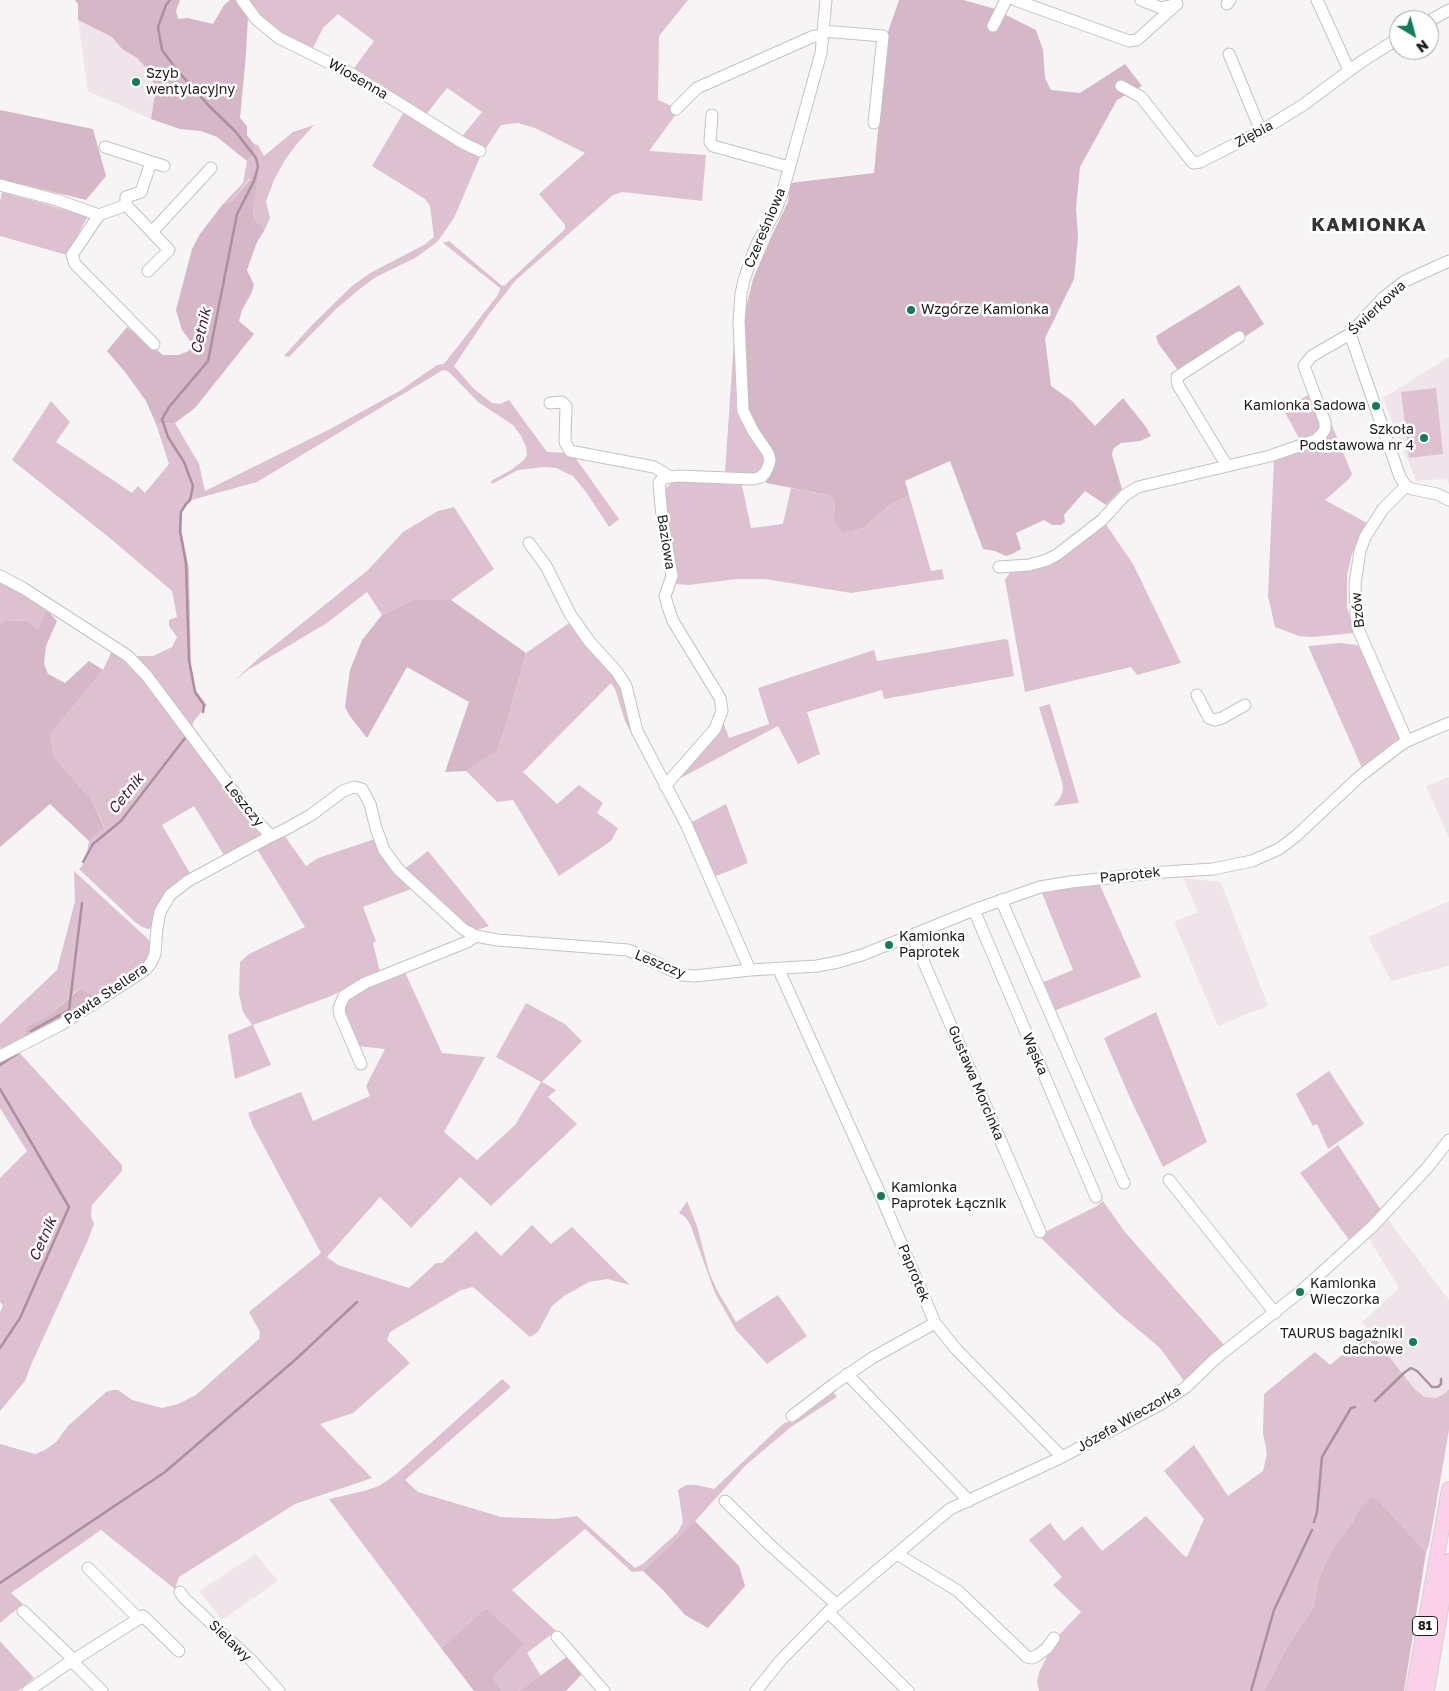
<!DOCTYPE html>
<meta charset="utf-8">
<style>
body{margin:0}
#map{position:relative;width:1449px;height:1691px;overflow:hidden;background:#f7f4f6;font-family:"Golos Text",sans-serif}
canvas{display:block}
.north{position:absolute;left:1389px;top:10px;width:50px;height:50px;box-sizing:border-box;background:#fff;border:1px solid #a5a4a5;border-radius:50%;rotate:143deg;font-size:14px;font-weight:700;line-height:20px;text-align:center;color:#1d1c1d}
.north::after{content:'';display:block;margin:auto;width:18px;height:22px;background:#127d58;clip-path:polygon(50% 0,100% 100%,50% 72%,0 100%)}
</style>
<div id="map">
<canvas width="1449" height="1691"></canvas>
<div class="north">N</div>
</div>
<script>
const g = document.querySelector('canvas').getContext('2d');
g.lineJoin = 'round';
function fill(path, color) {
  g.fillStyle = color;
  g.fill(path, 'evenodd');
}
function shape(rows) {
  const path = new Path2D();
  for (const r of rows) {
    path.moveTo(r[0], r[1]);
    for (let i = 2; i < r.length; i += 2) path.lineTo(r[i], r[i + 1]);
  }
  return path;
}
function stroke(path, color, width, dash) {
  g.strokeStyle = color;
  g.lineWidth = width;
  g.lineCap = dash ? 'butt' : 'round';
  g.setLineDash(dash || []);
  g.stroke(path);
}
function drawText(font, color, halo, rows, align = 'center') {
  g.font = font + ' "Golos Text",sans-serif';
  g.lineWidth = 5;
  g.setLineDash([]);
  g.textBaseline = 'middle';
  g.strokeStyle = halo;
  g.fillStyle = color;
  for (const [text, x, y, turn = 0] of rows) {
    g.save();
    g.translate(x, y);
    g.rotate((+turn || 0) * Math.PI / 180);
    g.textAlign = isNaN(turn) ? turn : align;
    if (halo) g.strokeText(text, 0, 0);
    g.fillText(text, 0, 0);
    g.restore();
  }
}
fill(shape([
 [78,20,112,37,122,49,137,58,148,70,154,84,155,93,151,119,88,91],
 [1449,357,1449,484,1447,480,1444,479,1416,481,1383,398],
 [1449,777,1449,838,1426,786],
 [1183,878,1221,882,1268,1006,1218,1026,1174,922,1198,912],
 [1449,901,1449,966,1391,981,1368,937],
 [1386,1217,1449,1300,1449,1389,1445,1393,1436,1398,1424,1397,1413,1387,1362,1322,1399,1288,1368,1237],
 [256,1554,278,1581,222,1620,199,1591]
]), '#efe4ea');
fill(shape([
 [248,0,688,0,659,36,658,100,674,107,677,113,649,151,706,155,702,201,622,192,613,195,516,280,489,314,454,366,474,389,492,403,500,404,509,400,547,452,568,453,574,456,619,519,609,527,586,492,573,476,556,468,544,467,518,470,492,484,491,481,511,470,524,460,527,455,526,447,521,436,513,425,478,402,448,371,443,370,257,482,188,501,181,510,182,534,189,569,191,666,196,691,207,705,194,721,191,729,134,656,153,656,172,647,177,637,169,626,169,620,177,617,172,591,111,539,12,460,51,401,70,422,56,442,132,493,138,486,145,493,169,464,156,424,175,423,199,464,205,491,332,428,401,390,437,365,444,364,497,296,500,290,500,288,443,243,449,241,501,285,504,286,565,229,565,225,539,194,585,153,535,128,518,123,501,125,486,148,460,139,482,112,447,88,425,116,378,82,352,71,374,41,338,14,323,28,312,50,284,35,263,19],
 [405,110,480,157,454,218,438,241,417,257,376,277,361,288,336,309,289,357,284,356,313,324,352,286,370,273,424,245,434,237,430,206,425,199,372,166],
 [314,125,296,145,285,160,274,180,266,201,270,218,264,231,263,226,255,221,253,207,254,197,250,178,232,201,223,204,243,183,247,161,253,155,255,149,254,144,258,145,264,156,293,132],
 [2,192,88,216,67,255,0,236,0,202],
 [735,325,736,406,740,420,764,455,764,463,760,470,752,474,725,472],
 [1436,388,1443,454,1409,458,1401,392],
 [1312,393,1322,423,1318,435,1300,440,1283,409],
 [1331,423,1352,474,1349,479,1325,500,1367,523,1352,554,1347,575,1347,607,1354,633,1312,637,1299,636,1275,627,1268,596,1274,459,1329,431],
 [675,481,742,485,751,528,783,524,791,488,829,495,833,499,835,507,833,520,849,531,863,528,889,506,909,495,931,571,942,569,944,579,851,593,765,579,737,579,689,585,675,584,664,490,670,484],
 [454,507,494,569,451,600,412,600,382,615,367,592,327,623,248,670,233,682,259,658,368,570,403,532,438,511],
 [1105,523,1133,564,1181,663,1137,675,1131,667,1025,692,1005,580,1011,571,1030,570],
 [0,581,46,609,38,629,28,621,4,620,0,625],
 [572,621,619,679,635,733,632,735,625,721,615,689,611,683,523,772,557,804,579,785,603,803,597,813,618,828,611,841,559,876,513,800,497,802,466,771,497,751,508,718,526,653],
 [1005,639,1008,640,1014,676,884,699,882,690,807,712,820,754,798,764,778,726,675,781,723,721,729,738,769,724,758,688,874,650,877,661],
 [1340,643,1357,645,1363,650,1402,736,1362,768,1308,646],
 [112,651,130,663,261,830,261,836,225,857,194,806,162,825,191,875,152,928,148,929,142,927,135,922,79,869,82,866,86,858,89,841,104,826,91,799,54,757,50,735,103,670],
 [1050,704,1079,803,1053,806,1060,798,1063,790,1062,782,1039,707],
 [726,804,748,863,714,877,690,823],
 [284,835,306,866,318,858,375,839,397,874,411,889,363,907,376,941,373,943,380,972,331,996,253,1025,271,1065,235,1079,228,1035,252,1025,243,1012,239,994,240,962,249,954,305,927,257,849],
 [428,851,489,926,477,930,458,921,403,870],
 [74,871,148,939,152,945,148,963,98,997,78,989,51,1014,26,1027,23,1040,3,1050,0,1047,0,1024,57,970,75,901],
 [1099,883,1141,977,1054,1011,1041,983,1073,970,1042,893],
 [404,970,442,1053,485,1057,444,1132,477,1160,515,1125,541,1082,496,1057,526,1003,565,1024,582,1041,542,1082,556,1090,548,1097,577,1124,491,1206,460,1177,411,1228,380,1197,327,1257,338,1265,409,1288,436,1263,442,1263,476,1231,501,1256,532,1225,551,1244,572,1227,630,1285,607,1279,589,1282,564,1296,552,1306,538,1332,530,1337,473,1287,461,1290,390,1332,387,1340,410,1363,353,1413,320,1424,372,1478,295,1504,179,1577,175,1589,101,1530,11,1593,23,1604,0,1623,0,1444,35,1454,45,1450,56,1442,68,1426,106,1392,112,1390,118,1390,132,1400,162,1408,178,1404,196,1395,259,1339,260,1332,249,1312,321,1253,253,1126,248,1113,301,1092,313,1121,370,1096,366,1086,385,1049,357,1046,342,1006,349,997],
 [1156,1012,1207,1142,1163,1167,1131,1100,1104,1038],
 [17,1050,122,1165,122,1171,92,1205,91,1216,94,1224,88,1240,31,1365,25,1381,0,1411,0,1312,3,1306,0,1302,0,1178,27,1151,0,1108,0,1060],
 [1329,1071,1364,1124,1328,1149,1317,1124,1313,1126,1296,1094],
 [1338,1145,1381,1210,1365,1226,1349,1240,1300,1173],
 [687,1201,697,1226,709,1272,718,1292,736,1322,778,1295,807,1336,767,1364,736,1330,715,1293,690,1224,685,1217,679,1213],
 [1103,1201,1125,1232,1225,1346,1211,1354,1184,1381,1160,1348,1117,1312,1042,1239,1045,1232,1097,1206],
 [1370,1332,1413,1387,1424,1397,1436,1398,1445,1393,1449,1389,1449,1430,1429,1545,1426,1552,1379,1501,1359,1509,1352,1523,1332,1549,1319,1578,1313,1608,1287,1647,1264,1691,1039,1691,1037,1681,1040,1670,1058,1636,1081,1612,1053,1585,1062,1577,1029,1540,1050,1523,1064,1541,1082,1526,1102,1551,1146,1516,1183,1555,1187,1557,1204,1519,1164,1471,1194,1445,1228,1496,1263,1471,1267,1454,1263,1433,1264,1394,1315,1352,1330,1365],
 [502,1379,511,1387,405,1480,418,1492,501,1517,555,1519,577,1516,635,1568,644,1563,678,1532,683,1522,678,1490,686,1485,696,1485,714,1489,784,1423,791,1421,832,1390,837,1397,791,1427,746,1465,695,1521,643,1571,632,1572,585,1529,512,1590,556,1631,527,1653,541,1676,519,1691,502,1691,493,1678,522,1643,486,1608,441,1648,329,1499,364,1491,379,1486,395,1475],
 [0,1641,34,1678,18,1691,0,1691]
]), '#ddc1d1');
fill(shape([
 [75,0,180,0,176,11,178,19,187,18,213,24,224,5,230,0,237,0,248,15,246,54,240,118,247,126,247,135,254,144,255,149,253,155,247,161,217,137,201,131,180,129,151,119,155,93,154,84,148,70,137,58,122,49,112,37,78,20,78,4],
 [899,0,963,0,992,8,1036,30,1043,50,1045,78,1051,90,1080,93,1125,64,1142,86,1117,100,1080,167,1076,208,1078,238,1074,279,1045,338,1051,386,1072,401,1095,426,1123,398,1146,427,1151,436,1140,441,1121,443,1113,449,1112,455,1122,489,1106,505,1085,491,1064,515,1065,522,1061,525,1052,525,1044,520,1016,533,1021,549,1012,554,1006,556,995,551,983,549,950,461,905,481,909,495,889,506,863,528,843,533,833,520,835,507,833,499,829,495,766,483,771,469,766,444,748,409,744,345,745,312,753,279,771,237,788,202,790,183,874,173,887,35],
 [0,110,93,129,106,176,86,200,0,179],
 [257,171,257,183,253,208,255,221,263,226,264,231,257,242,247,270,254,285,251,294,242,310,239,321,254,334,195,408,175,423,156,424,146,401,125,372,107,351,127,327,163,355,178,355,189,351,191,342,182,330,176,310,192,249,200,234,223,204,232,201],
 [1239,285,1264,324,1246,336,1242,331,1182,369,1177,369,1158,343,1156,336],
 [412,600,451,600,526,653,508,718,497,751,466,771,445,772,469,702,407,667,367,738,349,715,345,707,350,670,362,640,382,615],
 [46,609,57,621,46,646,44,663,48,674,65,683,89,661,103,670,50,735,54,757,91,799,104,827,89,841,50,804,0,847,0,625,4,620,28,621,38,629],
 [79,989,98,997,23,1040,26,1027,51,1014],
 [1372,1498,1379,1501,1426,1552,1404,1691,1264,1691,1287,1647,1313,1608,1319,1578,1332,1549,1352,1523,1359,1509],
 [695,1521,739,1566,745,1586,708,1628,685,1615,663,1590,643,1571],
 [486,1608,523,1643,493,1678,502,1691,474,1691,441,1648],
 [568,1656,583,1673,566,1691,519,1691]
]), '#d5b7c8');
stroke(shape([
 [170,0,166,5,158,27,162,50,177,70,209,106,235,131,256,158,258,167,254,181,237,214,208,361,169,407,162,419,168,437,184,462,193,486,190,500,186,504,181,512,180,531,186,563,189,660,195,692,204,705,203,712],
 [83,862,93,844,121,821,185,738],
 [31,1031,69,1010,82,903],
 [0,1065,17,1054],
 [0,1089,69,1207,20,1318,0,1348],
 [1375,1401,1405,1372,1411,1368,1417,1371,1432,1387,1438,1387,1441,1384,1441,1379],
 [1314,1522,1317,1512,1322,1457,1351,1408,1355,1407],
 [0,1583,165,1472,295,1360,357,1302],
 [1251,1691,1274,1610,1312,1530]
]), '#ac8f9f', 2.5);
const minor = shape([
 [242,0,256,19,279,38,352,74,463,143,480,151],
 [1015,0,1129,41,1137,40,1177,4],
 [1141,0,1161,8,1174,5],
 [1317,0,1349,70],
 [1227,4,1230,0],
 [1429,21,1449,10],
 [993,26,1006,0],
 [823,31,883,36,874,123],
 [1229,54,1261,131],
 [1121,86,1141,97,1193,163,1200,162,1261,131,1303,105,1361,62,1399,38],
 [676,109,697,88,814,36,823,36],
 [712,115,710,142,713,146,789,167],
 [105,147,164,166],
 [0,185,57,200,99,215],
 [126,205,126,197,141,192,151,162],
 [152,232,211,168],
 [148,271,169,250,126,205,99,215,72,255,75,264,154,344],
 [1350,334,1400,477,1406,486,1412,489,1437,494,1449,500],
 [550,403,562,402,566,406,565,442,570,451,654,467,669,476],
 [1227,466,1178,385,1177,379,1177,377,1239,337],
 [1406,486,1383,509,1365,537,1360,551,1355,584,1356,615,1359,631,1407,741],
 [529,543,546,566,570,614,589,641,617,672,626,686,637,731,686,824,750,970],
 [999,567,1029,565,1047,560,1058,554,1102,520,1125,495,1138,487,1270,456,1316,440,1322,434,1325,429,1325,422,1304,366,1307,362,1312,356,1350,334,1384,297,1405,281,1449,261],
 [0,576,23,588,128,656,147,676,251,815,271,836,286,829,311,815,343,791,354,787,362,789,370,804,376,828,384,850,398,869,463,929,476,936,497,940,628,950,682,975,695,976,750,970,817,966,838,962,862,955,974,910,1040,887,1071,882,1164,872,1213,869,1252,861,1279,849,1296,836,1359,777,1398,747,1407,741,1449,723],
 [1197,695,1209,718,1215,720,1222,718,1245,705],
 [665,786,715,729,722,711,720,698,673,621,668,607,665,596,672,576,662,517,659,483,663,478,678,476,753,479,761,477,765,473,768,467,770,460,768,453,753,431,743,411,739,321,741,294,744,280,753,254,758,242,774,214,782,194,821,53,826,0],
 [1001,900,1124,1183],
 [974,910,1096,1197],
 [912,935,1040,1232],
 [779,970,881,1196,935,1323,956,1349,1062,1457],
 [0,1056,62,1024,145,970,151,963,155,954,157,928,160,912,170,895,188,881,271,836],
 [361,1064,340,1015,339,1008,344,996,365,983,467,942,476,936],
 [1169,1180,1275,1313],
 [847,1374,969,1501],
 [792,1416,834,1384,872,1358,935,1323],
 [725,1501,771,1546,837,1605],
 [897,1554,958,1591,1027,1657,1032,1658,1038,1655,1047,1648,1054,1638],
 [88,1568,139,1619],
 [180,1592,184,1598,251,1660,279,1691],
 [23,1611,74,1660],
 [828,1612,908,1691],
 [557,1637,604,1691],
 [72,1661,102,1691],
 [28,1691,64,1666,143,1616,179,1651],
 [756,1691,781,1660,828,1612,950,1509,1062,1457,1161,1404,1186,1387,1215,1359,1300,1292,1372,1227,1427,1168,1449,1140]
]);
const major = shape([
 [1413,1691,1449,1489],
 [1427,1691,1449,1561]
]);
stroke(minor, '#c5c2c3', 13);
stroke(major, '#d2d2d2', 16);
stroke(minor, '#fff', 11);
stroke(major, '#fad1e9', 14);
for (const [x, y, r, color] of [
 [136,82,5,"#127d58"],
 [911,310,5,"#127d58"],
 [1376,406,5,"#127d58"],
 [1424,438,5,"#127d58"],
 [889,945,5,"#127d58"],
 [881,1196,5,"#127d58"],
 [1300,1292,5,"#127d58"],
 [1413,1342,5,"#127d58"]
]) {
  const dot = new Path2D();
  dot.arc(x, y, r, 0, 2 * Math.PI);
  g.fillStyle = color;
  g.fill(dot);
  stroke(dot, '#fff', 2);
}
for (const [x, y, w] of [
 [1425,1626,25]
]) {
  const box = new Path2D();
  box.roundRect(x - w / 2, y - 9.5, w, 19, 4);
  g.fillStyle = '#fff';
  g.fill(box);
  stroke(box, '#1d1c1d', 1);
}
drawText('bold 12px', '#1d1c1d', null, [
 ["81",1425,1626]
]);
drawText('14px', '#1d1c1d', '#fff', [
 ["Szyb",146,74],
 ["wentylacyjny",146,90],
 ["Wzgórze Kamionka",921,310],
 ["Kamionka Sadowa",1366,406,"right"],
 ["Szkoła",1414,430,"right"],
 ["Podstawowa nr 4",1414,446,"right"],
 ["Kamionka",899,937],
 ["Paprotek",899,953],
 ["Kamionka",891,1188],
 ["Paprotek Łącznik",891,1204],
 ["Kamionka",1310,1284],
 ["Wieczorka",1310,1300],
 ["TAURUS bagażniki",1403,1334,"right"],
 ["dachowe",1403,1350,"right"]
], 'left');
drawText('14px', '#1d1c1d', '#fff', [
 ["Wiosenna",358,79,30],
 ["Ziębia",1254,134,-28],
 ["Czereśniowa",765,228,-67],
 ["Świerkowa",1377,308,-43],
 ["Baziowa",666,542,81],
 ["Bzów",1358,610,-96],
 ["Leszczy",244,804,51],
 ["Paprotek",1130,875,-6],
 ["Leszczy",660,964,22],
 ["Pawła Stellera",106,994,-34],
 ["Wąska",1035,1054,67],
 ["Gustawa Morcinka",976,1083,67],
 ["Paprotek",914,1273,67],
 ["Józefa Wieczorka",1129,1419,-30],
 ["Sielawy",230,1641,44]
]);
drawText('italic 15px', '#451d37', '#fff', [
 ["Cetnik",201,331,-77],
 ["Cetnik",126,794,-51],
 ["Cetnik",43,1239,-66]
]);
g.letterSpacing = '1px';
drawText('bold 19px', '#363335', '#fff', [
 ["KAMIONKA",1369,225]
]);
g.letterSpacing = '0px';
</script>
